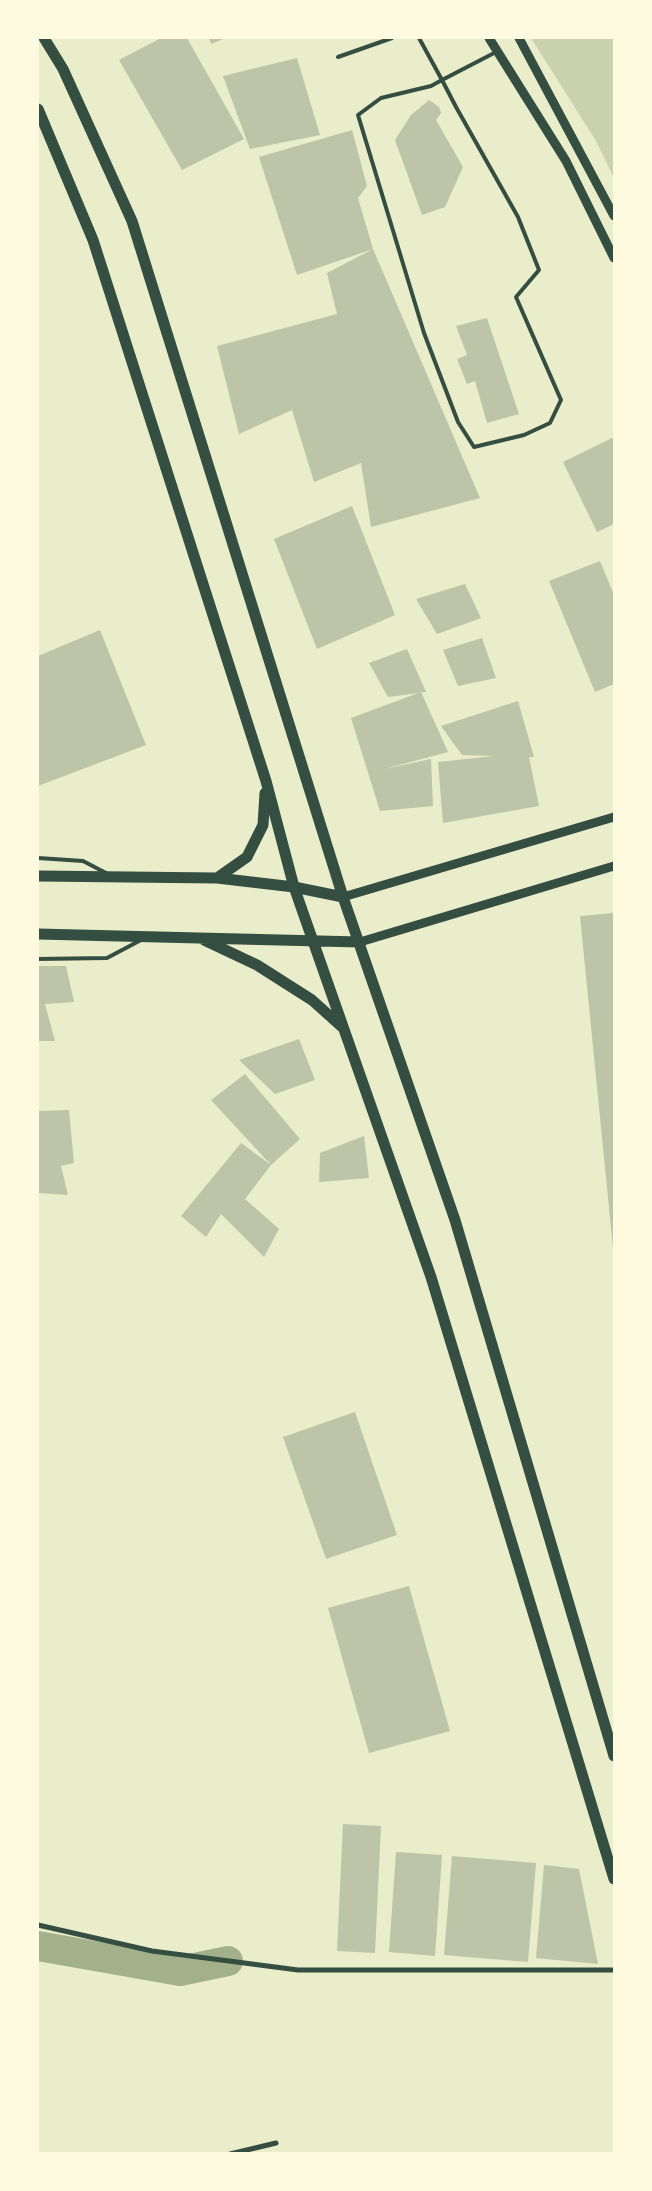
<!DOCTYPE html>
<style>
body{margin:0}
#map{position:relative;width:652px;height:2191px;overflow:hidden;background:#e9edc9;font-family:"Noto Serif",serif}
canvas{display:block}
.frame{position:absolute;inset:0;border:39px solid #fefae0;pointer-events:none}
</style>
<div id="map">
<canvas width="652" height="2191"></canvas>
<div class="frame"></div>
</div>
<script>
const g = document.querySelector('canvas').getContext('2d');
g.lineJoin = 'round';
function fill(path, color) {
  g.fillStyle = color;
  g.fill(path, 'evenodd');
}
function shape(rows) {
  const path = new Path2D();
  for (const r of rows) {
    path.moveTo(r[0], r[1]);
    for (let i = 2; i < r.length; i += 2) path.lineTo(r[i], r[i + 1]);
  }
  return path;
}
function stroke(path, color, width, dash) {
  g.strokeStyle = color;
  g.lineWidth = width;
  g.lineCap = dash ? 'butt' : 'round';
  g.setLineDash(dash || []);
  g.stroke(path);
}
fill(shape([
 [531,38,614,38,614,178,596,141]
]), '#cad2ad');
stroke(shape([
 [38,1946,180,1971,228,1961]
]), '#a3b18a', 30);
fill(shape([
 [161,38,187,38,244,139,182,170,119,60],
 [209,38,226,38,211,44],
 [297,58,320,135,250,149,223,76],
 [429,100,439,107,441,113,436,120,463,167,445,207,422,215,395,140,411,115],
 [352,130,367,186,358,198,373,249,480,498,371,527,361,463,314,482,292,410,239,434,217,346,337,314,327,273,373,249,297,275,259,157],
 [487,318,519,414,487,423,475,381,467,384,457,359,467,355,456,326],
 [614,437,614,524,597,532,563,462],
 [352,506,395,615,317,649,274,539],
 [600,561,614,595,614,684,595,692,549,581],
 [465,584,481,618,437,634,416,599],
 [100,630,146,745,38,786,38,656],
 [482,638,496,678,458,686,443,650],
 [407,649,426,692,388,697,369,663],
 [421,692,448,752,384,769,431,759,433,806,380,811,351,718],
 [518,701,534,757,529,757,539,806,443,823,438,762,495,756,462,755,441,726],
 [614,913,614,1248,613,1248,580,916],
 [38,966,66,966,74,1002,45,1004,55,1041,38,1041],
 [299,1039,315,1080,275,1094,239,1060],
 [245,1074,300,1139,271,1165,211,1100],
 [69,1110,74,1163,61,1166,68,1195,38,1193,38,1111],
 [364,1136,369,1178,319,1182,320,1153],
 [241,1143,271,1165,245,1199,279,1229,264,1257,221,1214,206,1237,181,1216],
 [355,1412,397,1535,326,1559,283,1437],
 [409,1586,450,1731,369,1753,328,1608],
 [343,1824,381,1826,375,1953,337,1951],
 [396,1852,442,1855,435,1956,389,1952],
 [452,1856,536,1863,528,1962,444,1955],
 [544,1865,579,1869,598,1964,536,1958]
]), '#bcc5a7');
stroke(shape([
 [419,38,442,80,456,107,518,217,539,270,516,297,561,400,550,423,524,435,474,447,458,422,424,333,358,115,381,98,431,86,442,80,498,51],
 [338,57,392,38],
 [38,858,83,861,106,873],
 [38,959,107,958,141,940]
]), '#344e41', 4);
stroke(shape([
 [38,1925,152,1951,298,1970,614,1970],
 [230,2154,276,2143]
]), '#344e41', 5);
stroke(shape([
 [489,38,566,161,614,258],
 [519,38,614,216],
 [343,897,614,817],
 [360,942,614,866]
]), '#344e41', 9);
stroke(shape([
 [44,38,63,69,132,221,343,897,455,1220,614,1756],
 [38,109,93,240,266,781,294,887,431,1277,614,1879],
 [38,876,217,878,294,887,343,897],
 [217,878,247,857,263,825,265,793],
 [38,934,360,942],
 [204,940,257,965,312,1000,342,1027]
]), '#344e41', 11);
</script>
